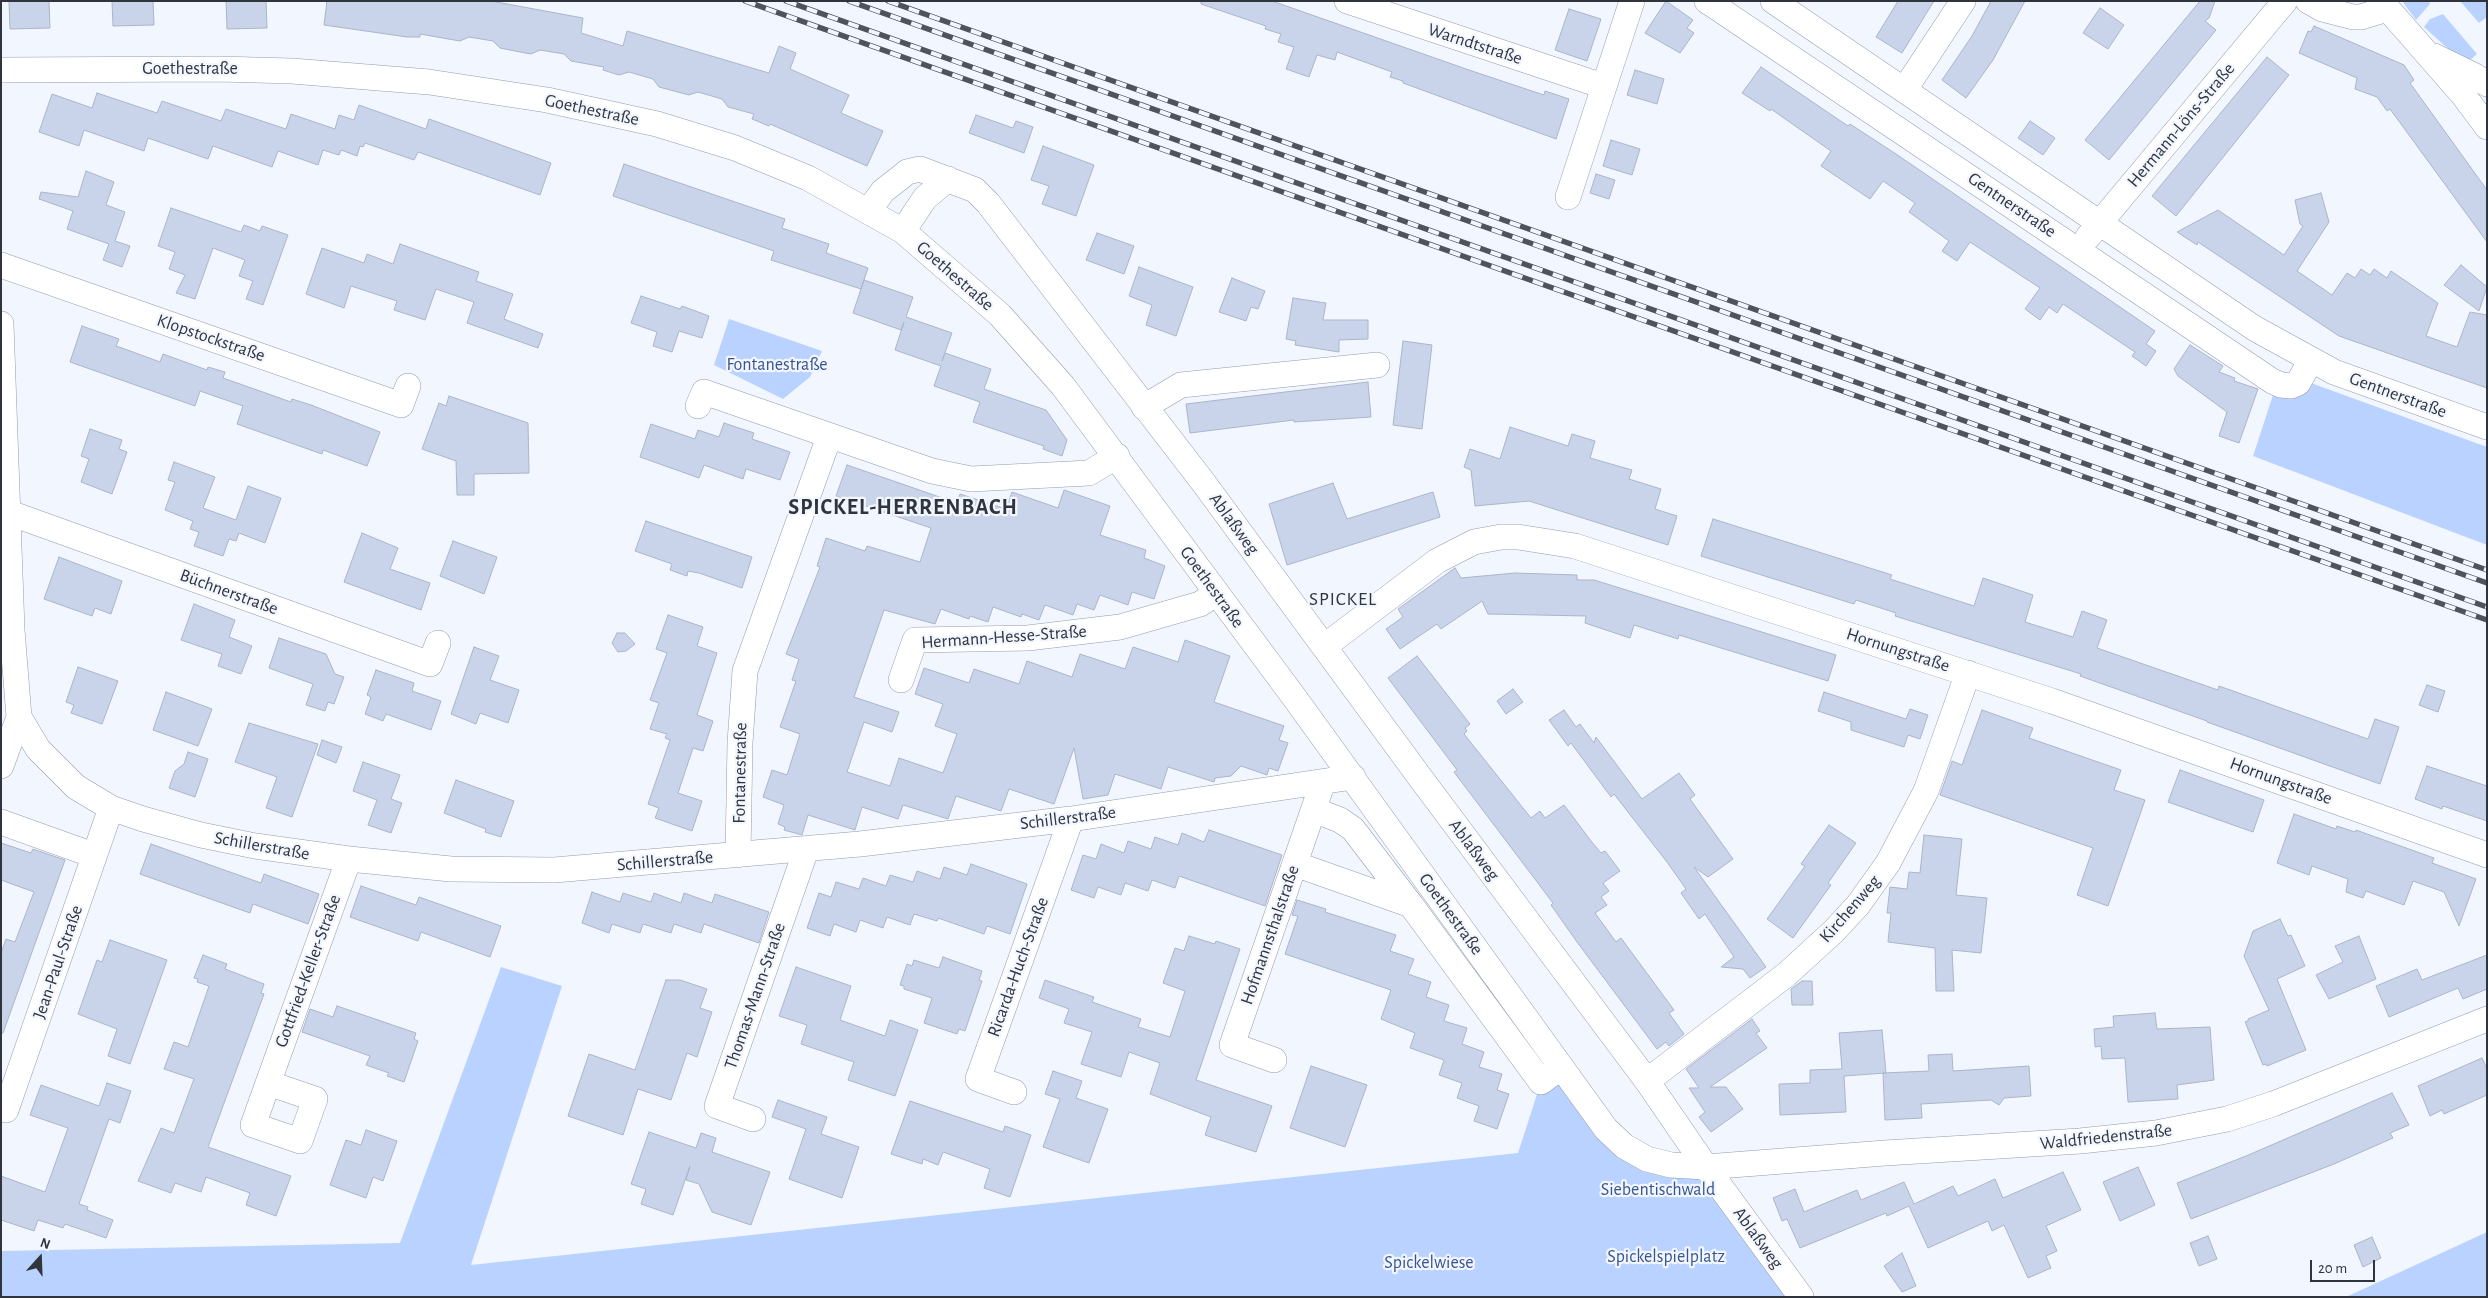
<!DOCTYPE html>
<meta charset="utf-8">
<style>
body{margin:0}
#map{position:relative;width:2488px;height:1298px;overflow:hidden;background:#f2f6ff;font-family:"Alegreya Sans",sans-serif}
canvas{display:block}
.frame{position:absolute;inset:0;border:2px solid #30343c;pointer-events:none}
.north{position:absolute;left:15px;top:1233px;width:50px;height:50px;-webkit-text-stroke:4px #f2f6ff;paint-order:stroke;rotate:20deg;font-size:14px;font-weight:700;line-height:20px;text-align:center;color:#30343c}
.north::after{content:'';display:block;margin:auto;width:18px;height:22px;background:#30343c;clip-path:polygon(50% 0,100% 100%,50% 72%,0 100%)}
.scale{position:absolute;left:2310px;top:1260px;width:65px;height:22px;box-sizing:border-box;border:2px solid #30343c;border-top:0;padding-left:6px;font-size:15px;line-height:18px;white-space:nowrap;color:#30343c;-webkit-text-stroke:4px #f2f6ff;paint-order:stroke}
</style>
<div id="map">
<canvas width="2488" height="1298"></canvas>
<div class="frame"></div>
<div class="north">N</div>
<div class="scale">20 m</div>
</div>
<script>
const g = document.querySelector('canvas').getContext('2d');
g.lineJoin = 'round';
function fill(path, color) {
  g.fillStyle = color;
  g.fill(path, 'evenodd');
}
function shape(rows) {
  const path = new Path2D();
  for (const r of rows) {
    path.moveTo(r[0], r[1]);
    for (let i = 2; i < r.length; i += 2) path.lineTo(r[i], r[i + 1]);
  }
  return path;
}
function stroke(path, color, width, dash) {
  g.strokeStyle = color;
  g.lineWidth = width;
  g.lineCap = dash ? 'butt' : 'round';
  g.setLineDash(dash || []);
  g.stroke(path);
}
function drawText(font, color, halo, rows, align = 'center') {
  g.font = font + ' "Alegreya Sans",sans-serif';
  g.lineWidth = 4.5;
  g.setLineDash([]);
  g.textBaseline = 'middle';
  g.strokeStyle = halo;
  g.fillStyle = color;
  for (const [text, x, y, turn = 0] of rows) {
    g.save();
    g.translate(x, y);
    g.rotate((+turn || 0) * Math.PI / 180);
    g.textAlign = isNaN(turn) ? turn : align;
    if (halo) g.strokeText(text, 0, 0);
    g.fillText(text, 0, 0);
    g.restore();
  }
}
fill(shape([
 [2402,1,2429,1,2430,4,2416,20],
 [2460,1,2487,1,2487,17,2479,23],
 [2443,14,2477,54,2470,60,2455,55,2424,27,2430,19],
 [729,319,822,351,810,377,783,399,714,365],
 [2311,383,2487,447,2487,545,2253,456,2276,386],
 [501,967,562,986,471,1265,1518,1153,1541,1082,1561,1067,1624,1146,1706,1167,1801,1297,1,1297,1,1251,400,1243],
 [2487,1232,2487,1297,2346,1297]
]), '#bad2ff');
const building = shape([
 [9,1,49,1,50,28,10,29,9,1],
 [112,1,153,1,154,25,113,26,112,1],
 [226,1,266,1,267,28,227,29,226,1],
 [327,1,491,1,583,18,581,33,623,46,627,31,769,73,779,46,796,53,790,69,849,95,841,113,883,131,867,166,770,124,769,126,752,119,754,114,728,107,722,99,698,92,689,95,659,87,653,79,629,72,619,75,603,70,604,67,571,61,564,54,540,50,531,54,515,51,500,48,493,41,469,37,460,41,420,34,420,37,407,37,324,25,327,1],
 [1201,1,1272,1,1469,70,1544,95,1545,91,1569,99,1556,139,1403,83,1403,81,1390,77,1392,72,1337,52,1335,60,1317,55,1309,77,1286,69,1294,47,1278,42,1281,34,1265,29,1266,26,1201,4,1201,1],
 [1666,1,1693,20,1687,28,1694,33,1680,53,1645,33,1666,1],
 [1898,1,1934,1,1902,53,1876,37,1898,1],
 [1991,1,2025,1,1993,60,1966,98,1942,80,1972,36,1991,1],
 [2200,1,2215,1,2209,18,2205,21,2216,30,2109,160,2085,140,2200,1],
 [2100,8,2124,25,2108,49,2083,33,2100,8],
 [1569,9,1601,19,1587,61,1555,50,1569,9],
 [2314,26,2404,65,2414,80,2410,83,2487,190,2487,242,2390,109,2387,111,2377,97,2355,89,2357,78,2299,53,2308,31,2311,32,2314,26],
 [2267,57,2289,75,2176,216,2152,196,2267,57],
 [1761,67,1848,126,1850,124,1896,154,2155,331,2146,344,2156,351,2146,366,2132,356,2135,352,2063,304,2057,313,2049,307,2040,320,2025,309,2040,288,1970,242,1957,261,1942,251,1949,241,1909,212,1915,203,1883,181,1870,199,1821,166,1831,151,1771,109,1770,111,1742,93,1761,67],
 [1635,70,1664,79,1657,104,1627,95,1635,70],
 [97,93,157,113,162,101,221,121,226,109,286,129,291,114,335,129,339,115,354,120,359,105,426,129,429,119,551,163,540,195,418,152,414,160,365,143,363,147,360,146,357,156,341,150,339,155,323,150,318,165,278,151,272,167,213,146,208,159,148,138,144,151,84,130,79,146,39,132,52,94,92,108,97,93],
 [976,115,1013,128,1016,121,1033,127,1024,153,969,133,976,115],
 [2030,121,2055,138,2043,155,2018,138,2030,121],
 [1611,140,1640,149,1632,175,1603,166,1611,140],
 [1043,146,1094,165,1076,216,1042,204,1049,186,1031,180,1043,146],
 [624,164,785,219,782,228,829,244,826,253,868,268,861,289,771,260,774,251,613,196,624,164],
 [86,171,114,182,106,205,125,212,115,241,130,246,122,267,103,260,109,244,67,229,73,211,39,199,41,192,78,197,86,171],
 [1596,174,1615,180,1609,199,1590,193,1596,174],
 [2321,193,2329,222,2297,271,2332,295,2347,273,2355,278,2361,269,2370,275,2374,269,2387,278,2391,271,2438,303,2426,336,2457,347,2470,312,2487,315,2487,388,2339,336,2198,242,2197,245,2177,232,2218,210,2284,255,2303,226,2300,224,2295,200,2321,193],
 [171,208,241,232,244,225,260,231,262,226,288,235,263,305,246,299,253,281,239,276,245,260,213,248,195,299,176,293,185,275,169,269,175,252,158,246,171,208],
 [1097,233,1134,246,1124,274,1086,260,1097,233],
 [400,244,479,272,476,281,513,294,504,319,543,334,538,348,467,323,474,302,436,289,425,320,394,310,397,301,351,286,344,308,306,294,322,248,364,263,367,254,393,264,400,244],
 [2461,265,2487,287,2479,311,2444,285,2461,265],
 [1139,267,1193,287,1176,336,1146,325,1152,305,1129,296,1139,267],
 [1232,278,1265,291,1258,309,1251,307,1246,321,1219,312,1232,278],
 [864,280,913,297,906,317,952,333,942,361,945,353,991,369,984,389,1046,410,1067,440,1062,456,1043,449,1044,446,973,422,980,402,934,386,941,366,895,350,904,322,901,330,853,313,864,280],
 [641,296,680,309,682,306,709,316,702,338,679,331,672,352,653,346,657,332,631,323,641,296],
 [1293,298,1326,303,1323,320,1368,320,1368,339,1339,340,1339,352,1295,345,1296,341,1286,339,1293,298],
 [82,326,119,339,116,346,133,352,160,362,163,354,207,370,208,367,225,372,223,378,291,402,292,399,311,405,380,432,367,466,323,450,322,454,237,424,243,406,200,391,195,406,70,362,82,326],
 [1403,341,1432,345,1422,429,1393,425,1403,341],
 [2190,345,2223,366,2219,372,2235,378,2234,381,2258,389,2239,443,2219,436,2227,412,2178,376,2174,369,2190,345],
 [1368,382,1371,417,1294,422,1294,420,1190,433,1186,404,1368,382],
 [449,396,528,423,529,473,474,474,474,495,457,495,456,461,422,449,439,403,446,406,449,396],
 [724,423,754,433,752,439,790,452,780,480,746,469,743,479,704,465,699,478,640,457,651,424,695,439,698,430,719,437,724,423],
 [1510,427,1568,446,1572,434,1595,441,1590,458,1632,470,1629,479,1661,489,1655,509,1677,516,1668,545,1529,501,1475,506,1471,470,1464,467,1470,449,1500,459,1510,427],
 [90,429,122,440,119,449,127,452,112,494,81,482,89,459,81,456,90,429],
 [174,462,215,477,203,508,236,520,248,486,281,498,265,543,239,533,236,541,229,539,223,556,194,546,199,532,190,529,193,521,165,510,175,482,168,480,174,462],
 [847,465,957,503,960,494,1006,509,1012,492,1058,508,1064,490,1110,506,1100,535,1146,550,1144,558,1165,566,1154,599,1132,592,1128,605,1100,595,1094,610,1077,604,1073,615,1045,605,1039,620,1022,614,1021,617,993,607,988,622,970,616,969,619,941,609,935,624,884,610,854,697,899,712,892,732,864,722,847,772,890,786,899,758,943,773,957,734,935,726,943,704,915,694,924,668,969,683,974,669,1019,684,1027,661,1072,677,1080,654,1125,669,1133,647,1178,662,1185,640,1230,656,1214,702,1284,726,1279,740,1288,743,1278,771,1269,768,1267,775,1241,766,1231,776,1215,778,1214,782,1168,767,1161,789,1115,774,1108,795,1083,799,1074,748,1054,804,1009,789,1001,811,956,796,948,819,903,805,898,819,862,807,855,830,808,815,802,835,784,830,785,827,778,824,784,805,763,797,772,770,787,775,800,734,780,727,796,681,792,680,799,659,786,654,820,567,817,566,826,538,865,551,867,546,920,562,931,528,836,496,847,465],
 [1333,483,1347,519,1433,492,1440,517,1287,565,1269,504,1333,483],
 [1713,519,1892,575,1890,579,1974,606,1983,578,2033,595,2025,622,2073,637,2082,611,2107,620,2097,648,2218,690,2219,686,2368,739,2375,719,2399,727,2380,784,2207,722,2207,721,2080,676,2081,674,1895,616,1896,613,1856,600,1854,604,1701,556,1713,519],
 [646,521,752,557,742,588,699,573,688,571,687,576,670,570,672,564,635,551,646,521],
 [362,533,398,548,390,569,430,583,421,610,344,582,362,533],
 [453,541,497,557,484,594,440,576,453,541],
 [59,557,122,581,111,614,95,608,92,616,44,599,59,557],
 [1455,568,1461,578,1515,573,1577,575,1577,580,1594,580,1836,655,1828,681,1679,635,1678,639,1634,625,1630,638,1585,623,1586,616,1488,614,1482,601,1441,629,1437,624,1400,649,1386,629,1403,617,1398,609,1455,568],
 [194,604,235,620,229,637,252,646,241,674,218,666,222,654,181,640,194,604],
 [668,615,703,627,697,646,717,653,697,715,713,721,703,751,693,748,678,793,702,801,692,831,655,818,659,808,648,804,670,740,665,738,667,734,650,729,659,703,650,700,667,653,656,649,668,615],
 [617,633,625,633,635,644,626,651,618,652,612,643,617,633],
 [279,638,326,654,335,674,344,677,334,704,328,702,325,711,306,705,313,684,269,668,279,638],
 [474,647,499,656,490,680,519,690,508,723,480,713,476,724,451,714,474,647],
 [1417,656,1470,724,1465,728,1467,731,1464,734,1531,818,1540,811,1545,818,1564,805,1591,841,1601,853,1605,851,1620,871,1603,883,1609,891,1601,897,1607,905,1595,913,1616,942,1621,938,1674,1010,1669,1013,1684,1034,1669,1046,1666,1042,1657,1049,1577,942,1551,905,1553,903,1454,772,1457,770,1388,678,1417,656],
 [78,667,118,681,102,724,71,713,74,705,66,702,78,667],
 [376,670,414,683,412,691,441,701,431,730,386,714,383,721,365,714,371,697,367,695,376,670],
 [2427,685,2445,691,2438,712,2419,705,2427,685],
 [1513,689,1523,702,1506,714,1497,701,1513,689],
 [166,692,212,709,198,746,153,730,166,692],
 [1824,692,1906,719,1910,709,1928,715,1920,739,1908,735,1904,747,1851,730,1851,722,1818,711,1824,692],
 [1564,710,1576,727,1580,724,1594,743,1596,737,1642,799,1679,773,1695,795,1690,799,1733,859,1708,877,1694,867,1766,967,1750,978,1743,969,1721,967,1734,957,1705,914,1699,919,1681,893,1686,889,1667,862,1614,794,1611,797,1571,743,1568,746,1549,720,1564,710],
 [1982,710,2033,728,2029,738,2121,770,2114,790,2145,800,2108,906,2077,895,2093,848,1940,795,1952,761,1962,765,1982,710],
 [249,723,318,744,292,817,266,808,277,777,235,762,249,723],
 [322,740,342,747,336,763,317,755,322,740],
 [188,752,208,759,195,797,169,788,175,771,184,764,188,752],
 [363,762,400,775,391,799,402,803,391,833,368,825,377,800,353,791,363,762],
 [2427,766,2487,786,2487,821,2443,806,2442,809,2415,799,2427,766],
 [2180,770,2264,800,2253,832,2168,802,2180,770],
 [456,780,514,801,501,837,485,832,486,829,444,813,456,780],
 [2294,814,2336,829,2337,826,2355,832,2356,830,2434,858,2432,863,2476,879,2459,926,2444,892,2413,881,2404,905,2366,891,2363,898,2346,892,2348,879,2312,866,2309,875,2277,863,2294,814],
 [1829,825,1856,843,1828,883,1831,885,1793,938,1767,919,1805,866,1801,864,1829,825],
 [1209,830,1282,855,1265,906,1179,876,1175,888,1152,880,1148,891,1125,883,1121,895,1098,887,1094,898,1071,890,1083,855,1096,859,1101,844,1124,853,1128,841,1151,849,1155,837,1178,845,1182,833,1204,842,1209,830],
 [1924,835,1962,839,1956,895,1987,898,1981,953,1952,950,1954,991,1936,991,1935,948,1888,942,1891,913,1887,913,1890,887,1907,889,1909,872,1920,873,1924,835],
 [1,843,31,853,33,849,65,860,3,1033,1,1033,1,953,6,939,15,942,34,892,1,880,1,843],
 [151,844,261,883,264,874,319,894,308,924,253,904,250,913,140,874,151,844],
 [971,864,1027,884,1010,934,987,926,984,934,938,918,937,921,914,914,910,925,887,917,883,928,860,920,856,932,834,924,830,936,807,928,819,893,831,897,836,882,859,889,863,878,886,886,890,875,913,882,917,871,940,879,944,867,967,875,971,864],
 [361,886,416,905,419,897,501,926,490,957,421,932,418,941,350,917,361,886],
 [592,892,620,902,623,893,651,902,654,893,681,903,684,893,712,903,715,894,769,912,759,943,704,924,701,933,674,924,671,933,643,924,640,933,612,924,609,933,582,923,592,892],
 [1297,900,1326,909,1325,912,1396,935,1390,951,1414,959,1408,974,1431,982,1426,997,1449,1005,1444,1021,1467,1028,1462,1044,1484,1052,1479,1067,1502,1074,1497,1090,1509,1094,1497,1129,1474,1121,1479,1106,1457,1098,1462,1083,1439,1075,1444,1060,1410,1048,1415,1033,1381,1019,1391,990,1285,954,1298,916,1292,915,1297,900],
 [2280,919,2288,936,2291,935,2305,966,2277,979,2306,1050,2267,1066,2266,1064,2263,1065,2245,1022,2248,1021,2248,1019,2269,1010,2244,956,2253,931,2280,919],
 [1189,936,1215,944,1216,941,1240,949,1196,1080,1272,1106,1256,1152,1205,1135,1211,1117,1150,1094,1160,1063,1129,1052,1121,1077,1081,1064,1092,1032,1064,1023,1069,1009,1039,998,1045,980,1094,997,1092,1002,1141,1019,1138,1027,1170,1037,1185,991,1163,983,1175,948,1184,951,1189,936],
 [2359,936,2376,979,2329,999,2316,975,2343,962,2335,946,2359,936],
 [110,940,167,960,130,1064,108,1056,117,1029,78,1014,97,960,102,962,110,940],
 [203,955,227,964,225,969,264,984,261,993,264,994,208,1147,291,1176,276,1216,246,1205,250,1193,206,1177,201,1192,175,1183,171,1193,138,1181,161,1128,174,1133,194,1079,164,1069,174,1042,188,1047,209,986,197,982,198,979,194,978,203,955],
 [2487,955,2487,989,2463,999,2458,988,2389,1017,2376,986,2417,969,2422,980,2487,955],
 [943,957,982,971,979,980,982,981,965,1031,959,1029,957,1034,924,1023,932,998,904,989,904,986,900,985,907,964,912,966,914,960,939,968,943,957],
 [796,967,851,986,840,1020,885,1036,890,1020,918,1030,895,1096,848,1080,854,1062,801,1044,807,1025,779,1016,796,967],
 [666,980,680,980,707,989,700,1008,712,1012,697,1057,687,1053,671,1100,638,1089,623,1135,568,1116,589,1054,635,1070,666,980],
 [1802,981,1812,981,1813,1005,1792,1005,1791,989,1802,981],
 [337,1006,416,1033,414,1039,418,1041,404,1082,387,1076,389,1073,366,1065,370,1056,302,1032,310,1009,333,1017,337,1006],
 [2155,1013,2157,1029,2210,1027,2214,1080,2177,1085,2178,1099,2128,1102,2125,1058,2102,1059,2101,1046,2095,1047,2094,1029,2114,1027,2113,1016,2155,1013],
 [1752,1019,1760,1031,1756,1033,1767,1048,1710,1087,1726,1087,1743,1109,1711,1132,1699,1117,1705,1112,1689,1088,1699,1088,1686,1069,1752,1019],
 [1882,1030,1886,1073,1844,1076,1846,1112,1780,1115,1779,1084,1810,1083,1810,1070,1842,1069,1839,1033,1882,1030],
 [1952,1054,1953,1071,2029,1066,2031,1096,2004,1098,1999,1105,1991,1100,1921,1104,1922,1118,1885,1120,1883,1073,1929,1071,1928,1055,1952,1054],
 [2482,1058,2487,1069,2487,1095,2444,1114,2442,1110,2430,1116,2418,1086,2482,1058],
 [1311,1066,1367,1085,1345,1147,1290,1128,1311,1066],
 [1053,1071,1082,1081,1076,1098,1108,1109,1089,1163,1043,1147,1060,1099,1045,1094,1053,1071],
 [107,1083,131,1091,120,1123,109,1119,79,1204,88,1207,87,1210,113,1220,106,1238,65,1224,63,1228,38,1220,34,1231,1,1220,1,1176,45,1192,68,1128,30,1115,41,1085,99,1106,107,1083],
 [2392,1093,2409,1125,2390,1133,2393,1138,2334,1164,2191,1219,2177,1183,2246,1156,2392,1093],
 [778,1100,827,1117,821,1134,859,1147,842,1198,789,1179,806,1129,772,1117,778,1100],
 [910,1101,1003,1132,1005,1126,1031,1135,1010,1197,984,1188,990,1169,943,1152,938,1165,923,1159,922,1164,891,1154,910,1101],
 [366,1130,397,1141,383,1181,373,1177,366,1198,330,1185,346,1140,361,1145,366,1130],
 [649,1132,696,1148,701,1133,716,1138,712,1152,770,1172,751,1225,712,1212,699,1184,686,1180,690,1166,673,1215,641,1204,646,1189,631,1184,649,1132],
 [2138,1167,2155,1205,2120,1221,2103,1182,2138,1167],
 [2063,1172,2081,1210,2046,1226,2057,1251,2046,1256,2051,1268,2028,1278,2004,1225,1992,1231,1988,1221,1928,1248,1909,1206,1887,1216,1886,1213,1800,1248,1787,1219,1782,1221,1773,1198,1795,1189,1804,1212,1857,1190,1861,1200,1904,1182,1914,1204,1953,1186,1958,1196,1995,1179,2003,1198,2063,1172],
 [2208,1236,2217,1259,2199,1266,2190,1243,2208,1236],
 [2372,1237,2381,1258,2363,1267,2354,1245,2372,1237],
 [1902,1253,1916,1286,1902,1292,1884,1266,1902,1253]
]);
fill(building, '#c9d4ea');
stroke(building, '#aab5ca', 1);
const street = shape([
 [1347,1,1603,86],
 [1707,1,2272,381,2281,385,2291,386,2298,383,2311,360],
 [1773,1,2254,328,2334,372,2487,427],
 [2308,1,2322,9,2353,17,2361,17,2387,9],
 [2381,1,2464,96,2487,127],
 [2434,56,2475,76,2487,84],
 [1,70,219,69,292,71,429,82,547,100,657,124,735,148,808,178,903,231,1000,315,1063,386,1294,697,1606,1129,1624,1146,1647,1159,1671,1165,1706,1167,1885,1153,2080,1141,2156,1133,2227,1119,2273,1104,2487,1019],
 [1905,89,1963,1],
 [1568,197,1632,1],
 [869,210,883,191,901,177,907,172,920,169,975,190,988,203,1203,482,1422,780,1647,1081,1706,1167,1801,1297],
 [903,231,925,198,948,179],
 [2088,237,2285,1],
 [1,265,401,405,408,386],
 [1,324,12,630,19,717,38,749,76,787,111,808,143,819,201,835,255,846,349,859,451,869,554,870,860,844,1071,819,1353,777],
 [698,406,704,392,932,471,971,479,1089,473,1117,456],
 [1144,407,1181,385,1377,365],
 [7,512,430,664,438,643],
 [1325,646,1437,561,1474,542,1501,537,1518,537,1575,546,2052,701,2487,855],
 [901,680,915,640,1028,638,1120,627,1200,604,1217,593],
 [1,766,19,717],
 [1314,810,1340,820,1353,829,1411,905],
 [1,822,93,855],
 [738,855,740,743,745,671,829,437],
 [1295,864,1411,905,1541,1082,1561,1067],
 [1274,1060,1232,1045,1323,782],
 [1647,1081,1787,974,1834,931,1858,905,1888,863,1926,791,1968,673],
 [268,1083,315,1099,300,1141,253,1125,343,875,349,859],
 [1014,1092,978,1079,1071,819],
 [1,1108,6,1110,111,808],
 [753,1119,717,1106,806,850]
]);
stroke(street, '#929cb0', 26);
stroke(street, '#fff', 25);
const rail = shape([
 [745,1,2487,620],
 [786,1,2487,607],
 [849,1,2487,583],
 [888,1,2487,570]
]);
stroke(rail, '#4f535b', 5.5);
stroke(rail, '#f2f6ff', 4, [11]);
drawText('18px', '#30343c', '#f2f6ff', [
 ["Warndtstraße",1475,44,18],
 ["Goethestraße",190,69],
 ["Goethestraße",592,110,12],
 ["Hermann-Löns-Straße",2181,125,-50],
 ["Gentnerstraße",2012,205,34],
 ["Goethestraße",955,276,41],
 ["Klopstockstraße",211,338,19],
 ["Gentnerstraße",2398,395,20],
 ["Ablaßweg",1234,524,54],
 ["Goethestraße",1212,587,54],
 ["Büchnerstraße",229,592,20],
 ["Hermann-Hesse-Straße",1004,637,-4],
 ["Hornungstraße",1898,650,18],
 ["Fontanestraße",740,773,-89],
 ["Hornungstraße",2281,781,20],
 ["Schillerstraße",1068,818,-7],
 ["Schillerstraße",262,846,10],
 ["Ablaßweg",1474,850,53],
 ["Schillerstraße",665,861,-5],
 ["Kirchenweg",1850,909,-49],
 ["Goethestraße",1451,914,54],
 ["Hofmannsthalstraße",1270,935,-71],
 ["Jean-Paul-Straße",58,962,-71],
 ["Ricarda-Huch-Straße",1018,967,-70],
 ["Gottfried-Keller-Straße",308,971,-70],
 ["Thomas-Mann-Straße",755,996,-71],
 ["Waldfriedenstraße",2106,1137,-6],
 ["Ablaßweg",1758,1238,54]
]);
drawText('18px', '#385590', '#f2f6ff', [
 ["Fontanestraße",777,365],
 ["Siebentischwald",1658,1190],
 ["Spickelspielplatz",1666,1257],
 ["Spickelwiese",1429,1263]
]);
g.letterSpacing = '1px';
drawText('19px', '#30343c', '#f2f6ff', [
 ["SPICKEL",1343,599]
]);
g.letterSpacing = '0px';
g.letterSpacing = '1px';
drawText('bold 22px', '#30343c', '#f2f6ff', [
 ["SPICKEL-HERRENBACH",903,507]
]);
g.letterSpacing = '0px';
</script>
